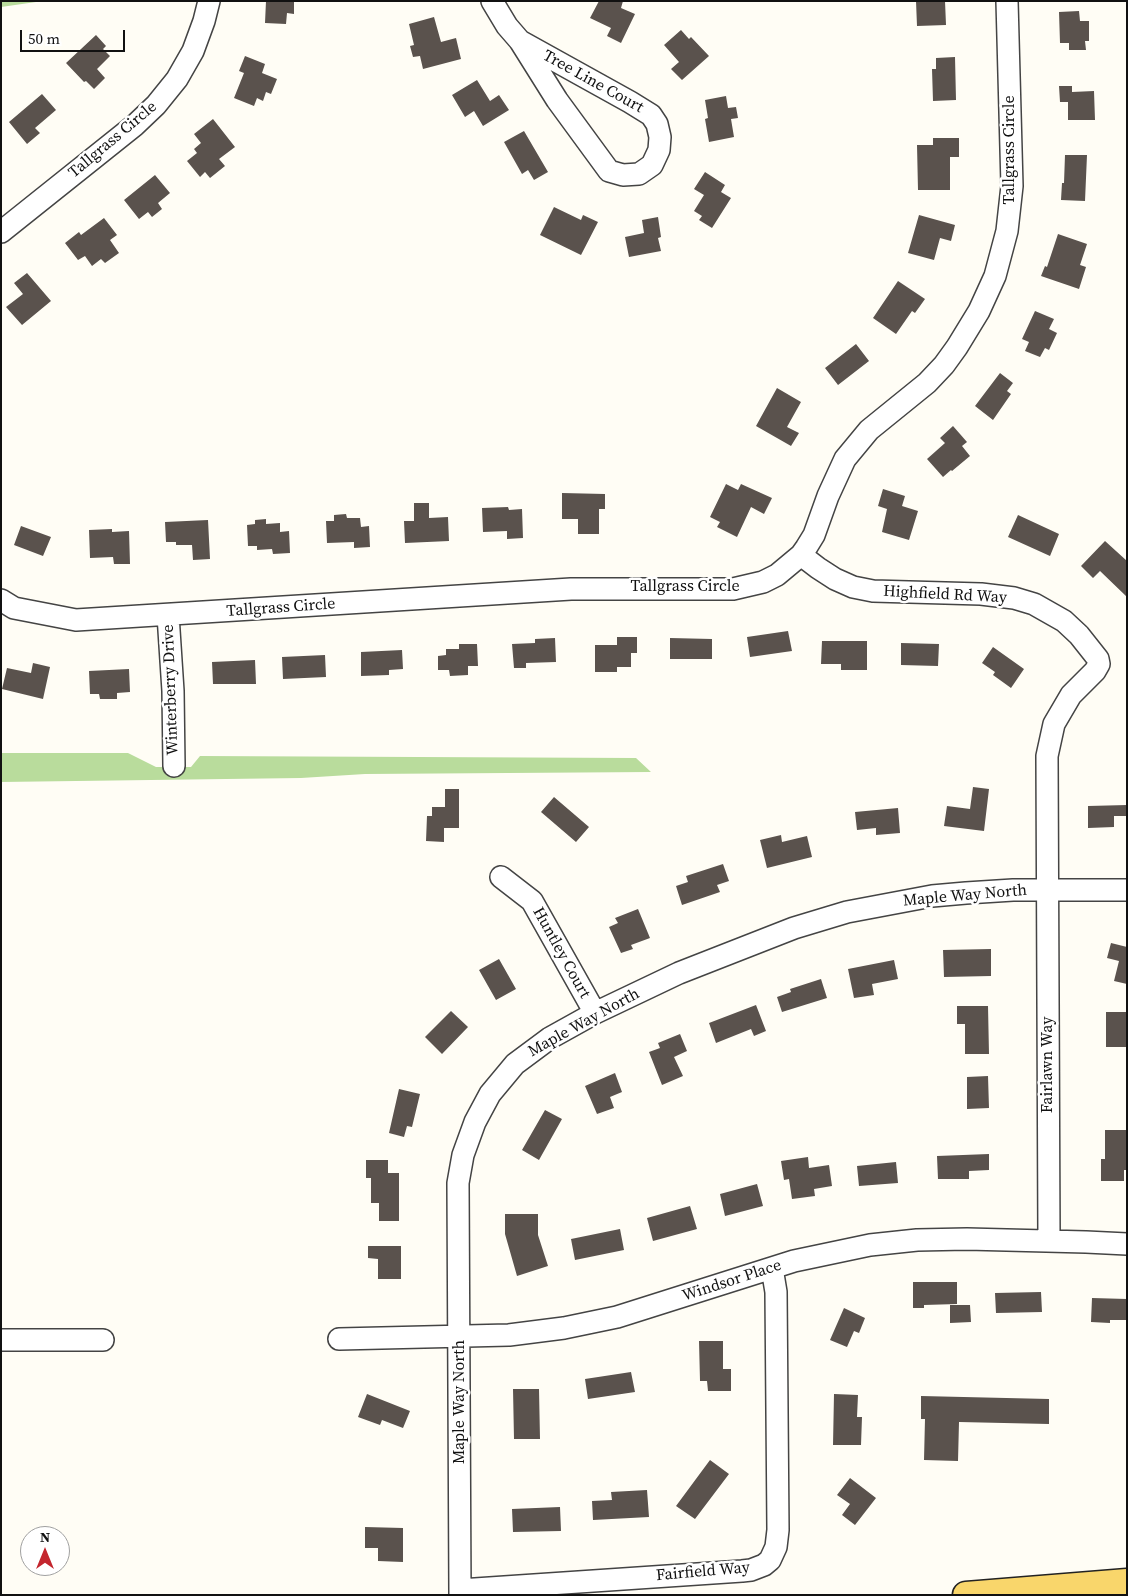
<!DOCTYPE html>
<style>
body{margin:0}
#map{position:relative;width:1128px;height:1596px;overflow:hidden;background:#fffdf5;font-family:"Source Serif 4",serif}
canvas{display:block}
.frame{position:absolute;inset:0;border:2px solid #111;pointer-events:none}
.north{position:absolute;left:20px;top:1526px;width:50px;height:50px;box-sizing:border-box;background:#fff;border:1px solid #a0a0a0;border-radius:50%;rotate:0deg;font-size:14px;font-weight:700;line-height:20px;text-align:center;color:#111}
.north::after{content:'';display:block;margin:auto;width:18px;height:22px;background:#c4262e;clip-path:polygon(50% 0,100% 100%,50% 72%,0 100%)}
.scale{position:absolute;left:20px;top:30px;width:105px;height:22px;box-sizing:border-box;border:2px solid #111;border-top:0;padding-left:6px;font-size:15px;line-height:18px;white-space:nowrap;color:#111;-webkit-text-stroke:4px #fff;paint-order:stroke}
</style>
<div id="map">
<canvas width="1128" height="1596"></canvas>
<div class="frame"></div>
<div class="north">N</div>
<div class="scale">50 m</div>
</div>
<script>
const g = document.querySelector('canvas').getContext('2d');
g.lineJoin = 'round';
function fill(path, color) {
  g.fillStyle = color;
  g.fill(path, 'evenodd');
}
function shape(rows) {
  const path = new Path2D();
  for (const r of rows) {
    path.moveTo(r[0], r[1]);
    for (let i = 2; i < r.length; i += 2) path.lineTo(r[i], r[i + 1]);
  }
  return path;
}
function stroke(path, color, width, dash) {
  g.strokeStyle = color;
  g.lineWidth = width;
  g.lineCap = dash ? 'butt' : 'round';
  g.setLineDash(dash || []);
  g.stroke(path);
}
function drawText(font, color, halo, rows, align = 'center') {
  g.font = font + ' "Source Serif 4",serif';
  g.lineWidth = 5;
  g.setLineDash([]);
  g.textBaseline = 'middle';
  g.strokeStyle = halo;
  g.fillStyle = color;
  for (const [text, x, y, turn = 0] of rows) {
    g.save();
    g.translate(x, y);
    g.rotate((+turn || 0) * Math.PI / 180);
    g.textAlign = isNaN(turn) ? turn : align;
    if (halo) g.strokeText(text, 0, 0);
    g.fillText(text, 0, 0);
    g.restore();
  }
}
fill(shape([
 [1,1,43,1,1,7],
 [1,753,128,753,156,767,191,767,200,756,636,758,651,772,365,774,301,778,1,782]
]), '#b9dc9c');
fill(shape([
 [266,1,294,1,294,14,287,13,286,24,265,23],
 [599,1,623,1,621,8,635,14,621,43,607,36,611,28,590,18],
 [916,1,945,1,946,25,917,26],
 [1079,11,1080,21,1089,21,1089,41,1085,41,1086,50,1069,50,1069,43,1060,43,1059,12],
 [434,17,441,42,456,38,461,59,423,69,420,56,413,57,410,46,414,45,409,24],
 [681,30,689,39,691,37,709,56,682,80,671,69,679,62,664,45],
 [96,35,106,46,103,49,110,56,97,69,105,78,94,89,86,81,84,82,66,63],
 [245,56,265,64,262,73,277,79,271,94,266,92,263,101,257,98,254,106,234,98,244,73,239,71],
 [955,57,956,100,933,101,932,69,936,69,936,58],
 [477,80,490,101,499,95,509,110,483,126,474,111,465,117,452,95],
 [1059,86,1072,86,1072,92,1094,91,1095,120,1068,120,1068,102,1060,102],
 [42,94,56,110,35,128,40,133,27,144,9,122],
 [726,96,728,108,736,107,738,118,731,119,734,137,709,142,705,119,708,118,705,100],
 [213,119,235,147,219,159,225,166,210,178,205,172,200,177,187,161,197,153,194,149,201,143,194,134],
 [524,131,548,172,534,180,528,170,522,174,504,142],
 [933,138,959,138,959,157,950,157,950,190,918,190,917,145,933,145],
 [1065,155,1087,155,1085,201,1061,200,1062,183,1064,183],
 [705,172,725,185,721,192,731,198,712,228,699,220,702,216,694,211,704,195,694,189],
 [155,175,170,193,158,203,162,209,152,217,148,212,139,219,124,200],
 [554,207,581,220,583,215,598,222,581,255,540,235],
 [919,215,955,225,951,241,940,238,934,260,908,253],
 [658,217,661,237,658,238,661,251,629,257,625,237,644,233,642,220],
 [104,218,117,235,110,240,119,253,105,263,101,259,92,266,85,256,78,260,65,243,79,232,81,235],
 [1058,234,1087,244,1080,265,1086,267,1079,289,1041,276,1045,266,1047,267],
 [27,273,51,301,22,325,6,307,23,294,14,283],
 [898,281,925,299,915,313,912,311,896,334,873,318],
 [1035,311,1054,319,1049,329,1057,333,1049,350,1045,348,1040,357,1025,351,1029,342,1022,339],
 [856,344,869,361,838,385,825,368],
 [1000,373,1013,383,1007,391,1011,394,993,420,975,406],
 [777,388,801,402,787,427,799,433,791,446,756,426],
 [953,426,967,442,962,446,970,456,952,471,951,470,943,477,927,459,945,443,940,438],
 [726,484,738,490,741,484,772,498,764,514,751,507,737,537,717,527,720,522,710,517],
 [883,489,905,496,902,506,918,511,909,540,882,532,887,509,878,506],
 [562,493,605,494,605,509,599,509,599,534,578,534,578,519,562,519],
 [414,503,429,503,429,518,448,517,449,541,405,543,404,521,414,521],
 [508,507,509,510,522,509,523,538,507,539,507,531,483,532,482,508],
 [346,514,347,518,360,518,361,527,369,526,370,547,354,548,354,542,327,543,326,521,334,521,334,515],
 [1018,515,1059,534,1050,556,1008,537],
 [266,519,266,524,280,523,280,532,289,531,290,553,273,554,272,549,257,550,257,546,248,546,247,525,255,524,255,520],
 [208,520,210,559,193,560,192,545,176,545,176,542,166,542,165,522],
 [21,526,51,537,43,556,14,545],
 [112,529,112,532,129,531,130,564,114,564,113,557,90,558,89,530],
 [1105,541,1127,561,1127,597,1100,571,1093,578,1081,566],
 [788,631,792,651,750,657,747,637],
 [617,637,637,637,637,653,631,653,631,667,617,667,617,672,595,672,595,645,617,645],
 [555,638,556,662,526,663,526,668,514,668,512,644,535,643,535,639],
 [670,638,712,639,712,659,670,659],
 [822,641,867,641,867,670,841,670,841,664,821,664],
 [901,643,939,644,938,666,901,665],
 [459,644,477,644,478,666,468,666,468,675,450,676,449,670,438,670,438,656,446,655,446,649,459,649],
 [993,647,1024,669,1011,688,993,675,995,672,982,663],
 [402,650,403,669,389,670,389,675,361,676,361,652],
 [325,655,326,677,283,679,282,657],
 [255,660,256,684,213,684,212,662],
 [33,663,50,667,43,699,2,689,7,668,31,673],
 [129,669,130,692,117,693,117,699,100,699,99,694,90,694,89,671],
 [973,787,989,789,984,831,944,826,947,806,970,809],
 [445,789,459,789,459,828,444,828,444,842,426,841,427,816,432,816,432,807,445,807],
 [554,797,589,827,576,842,541,812],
 [1127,805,1127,816,1114,816,1114,827,1088,828,1088,806],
 [898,808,900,833,876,835,876,828,857,830,855,812],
 [781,835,782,842,807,836,812,857,767,868,760,840],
 [723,864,729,881,717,885,720,892,682,905,676,886,688,882,686,876],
 [638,909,650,938,631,945,633,949,621,953,609,927,618,923,615,918],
 [1111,943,1127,947,1127,984,1114,981,1119,961,1107,958],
 [991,949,991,976,944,977,943,950],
 [499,959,516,989,496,1000,479,970],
 [894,960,898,979,872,984,874,995,854,998,848,969],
 [821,979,827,998,782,1012,777,997,791,992,790,989],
 [756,1005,766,1031,754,1036,751,1029,716,1043,709,1023],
 [957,1006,988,1006,989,1054,965,1054,965,1024,957,1024],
 [451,1011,468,1027,442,1054,425,1037],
 [1106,1012,1127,1012,1127,1047,1106,1047],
 [680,1034,687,1051,674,1057,683,1076,662,1085,649,1052,660,1048,658,1043],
 [615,1073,622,1092,610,1097,614,1108,597,1114,585,1086],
 [988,1076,989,1108,967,1109,967,1077],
 [399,1089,420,1094,412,1127,407,1126,404,1137,389,1133],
 [545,1110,562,1119,539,1160,522,1150],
 [1105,1130,1127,1130,1127,1170,1124,1170,1124,1181,1101,1181,1101,1159,1105,1159],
 [989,1154,989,1170,969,1171,969,1179,938,1179,937,1156],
 [808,1157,809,1168,829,1165,832,1186,814,1189,815,1196,792,1199,789,1179,784,1180,781,1161],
 [366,1160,388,1160,388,1173,399,1173,399,1221,379,1221,379,1203,371,1203,371,1178,366,1178],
 [896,1162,898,1183,859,1186,857,1166],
 [757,1184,763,1206,725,1216,720,1194],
 [690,1206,697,1229,653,1241,647,1218],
 [505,1214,538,1214,538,1235,548,1266,517,1276,505,1234],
 [620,1229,624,1250,575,1260,571,1239],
 [368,1246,401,1246,401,1279,378,1279,378,1259,368,1258],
 [913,1282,957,1282,957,1304,924,1305,924,1308,913,1308],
 [1041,1292,1042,1312,996,1313,995,1293],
 [1092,1298,1127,1299,1126,1320,1110,1320,1110,1323,1091,1322],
 [950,1305,970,1305,971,1322,950,1323],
 [844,1308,865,1318,859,1333,854,1331,847,1347,830,1340],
 [699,1341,723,1341,723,1369,731,1369,731,1391,708,1391,707,1381,700,1381],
 [631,1372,635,1392,588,1399,585,1379],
 [513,1389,539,1389,540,1439,514,1439],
 [367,1394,410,1411,403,1428,382,1420,380,1425,358,1417],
 [834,1394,858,1395,857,1417,862,1417,861,1445,833,1445],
 [921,1396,1049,1399,1049,1424,959,1422,958,1461,924,1460,925,1419,921,1419],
 [710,1460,729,1474,695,1519,676,1506],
 [850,1478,876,1498,855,1525,842,1515,850,1504,837,1495],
 [647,1490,649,1517,593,1520,592,1501,612,1500,611,1492],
 [560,1507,561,1531,513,1532,512,1509],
 [365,1527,403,1528,403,1562,378,1561,378,1548,365,1548]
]), '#5a524d');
const minor = shape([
 [492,1,507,26,520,41,557,100,609,171,623,175,639,174,652,165,659,150,660,137,657,124,651,115,630,102,520,41],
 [1,232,135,125,156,105,177,79,193,51,204,21,209,1],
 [801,555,818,568,835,579,853,587,873,591,981,594,1014,598,1034,604,1064,621,1079,635,1098,659,1099,664,1095,671,1071,695,1054,724,1047,756,1049,1241],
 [1,600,14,608,76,620,571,589,733,589,763,582,777,575,801,555,806,548,814,535,828,496,845,459,869,430,927,383,944,365,957,347,979,311,995,276,1007,231,1012,186,1007,1],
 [168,615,173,691,174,766],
 [501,877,532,901,595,1013],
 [339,1339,509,1335,564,1328,617,1317,794,1261,870,1245,917,1240,967,1239,1086,1242,1127,1244],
 [1,1340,103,1340],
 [460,1590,742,1571,751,1570,764,1565,770,1560,776,1547,778,1530,776,1292,772,1268],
 [460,1595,458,1183,463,1155,475,1122,490,1094,515,1064,550,1038,595,1013,679,973,794,928,847,912,932,896,966,893,1013,890,1127,890]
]);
const major = shape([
 [966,1595,1127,1582]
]);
stroke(minor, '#444', 24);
stroke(major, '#222', 29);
stroke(minor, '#fff', 21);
stroke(major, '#f9d66b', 26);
drawText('16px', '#111', '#fff', [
 ["Tree Line Court",593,82,29],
 ["Tallgrass Circle",113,140,-40],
 ["Tallgrass Circle",1010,150,-90],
 ["Tallgrass Circle",685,587],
 ["Highfield Rd Way",945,595,3],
 ["Tallgrass Circle",281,608,-4],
 ["Winterberry Drive",171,690,-92],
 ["Maple Way North",965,896,-5],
 ["Huntley Court",561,953,61],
 ["Maple Way North",584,1023,-29],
 ["Fairlawn Way",1048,1065,-90],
 ["Windsor Place",732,1281,-18],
 ["Maple Way North",460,1402,-90],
 ["Fairfield Way",703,1572,-5]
]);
</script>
